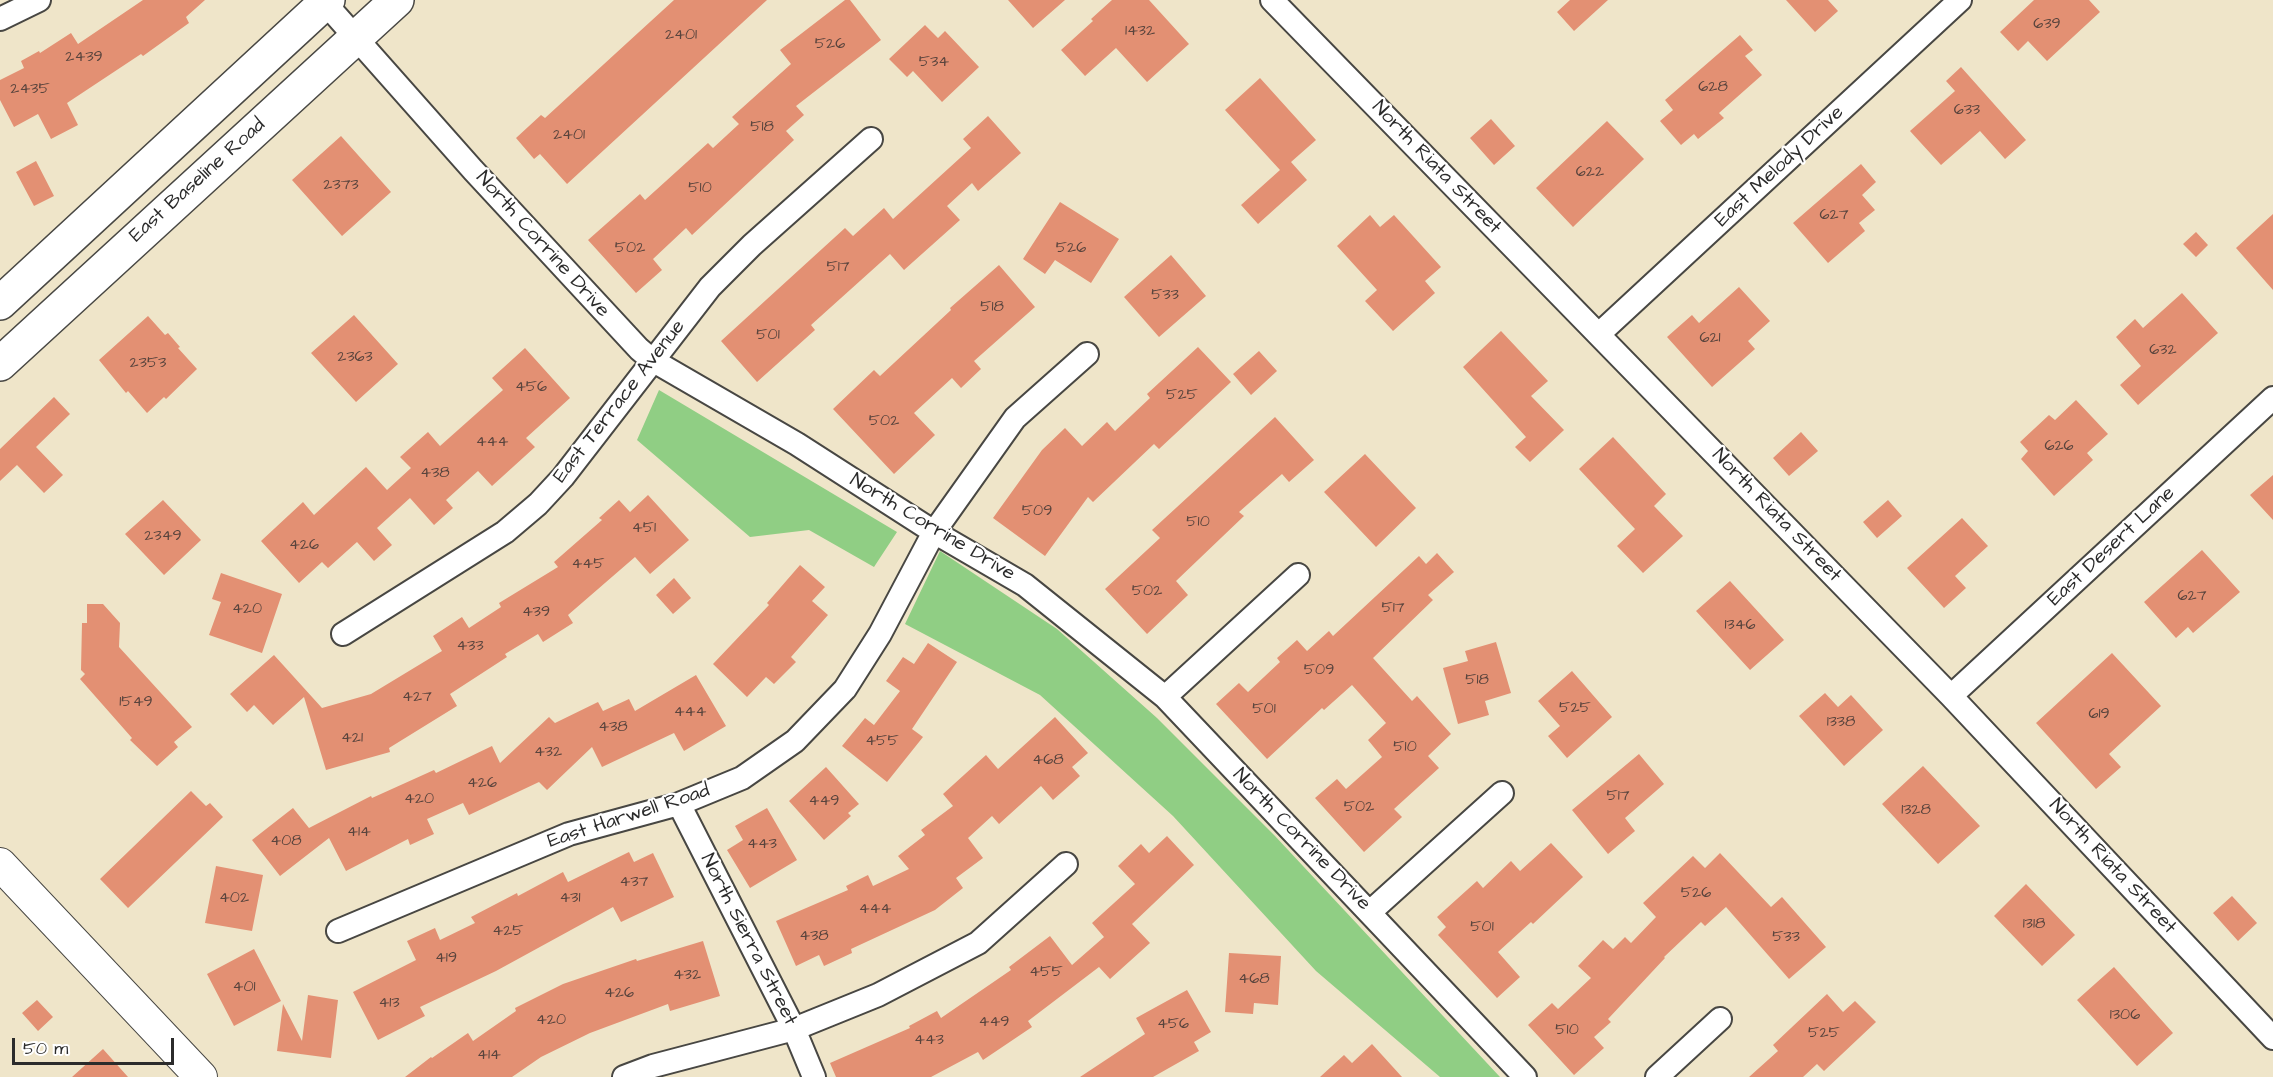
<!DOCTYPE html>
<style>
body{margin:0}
#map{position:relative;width:2273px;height:1077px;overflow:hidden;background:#efe5c9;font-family:"Architects Daughter",sans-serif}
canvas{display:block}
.scale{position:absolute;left:12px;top:1038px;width:162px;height:27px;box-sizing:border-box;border:3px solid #2b2b2b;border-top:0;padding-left:8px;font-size:18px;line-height:21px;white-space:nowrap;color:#2b2b2b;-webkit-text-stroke:4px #fff;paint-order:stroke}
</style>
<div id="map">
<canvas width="2273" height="1077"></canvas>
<div class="scale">50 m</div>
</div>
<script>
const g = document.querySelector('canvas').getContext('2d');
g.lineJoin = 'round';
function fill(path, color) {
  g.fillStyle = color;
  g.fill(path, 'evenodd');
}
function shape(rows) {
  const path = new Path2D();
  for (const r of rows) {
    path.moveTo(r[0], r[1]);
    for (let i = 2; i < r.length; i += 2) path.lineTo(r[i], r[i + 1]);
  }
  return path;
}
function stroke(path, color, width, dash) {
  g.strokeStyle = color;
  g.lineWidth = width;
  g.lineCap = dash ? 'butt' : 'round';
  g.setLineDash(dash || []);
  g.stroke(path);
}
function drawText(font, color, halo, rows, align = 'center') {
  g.font = font + ' "Architects Daughter",sans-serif';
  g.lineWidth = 4.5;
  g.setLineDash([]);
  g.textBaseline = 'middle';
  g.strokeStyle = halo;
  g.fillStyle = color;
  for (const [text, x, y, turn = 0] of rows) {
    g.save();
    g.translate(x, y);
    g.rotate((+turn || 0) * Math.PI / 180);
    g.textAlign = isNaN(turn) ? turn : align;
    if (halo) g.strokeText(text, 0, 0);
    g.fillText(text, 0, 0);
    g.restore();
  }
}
fill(shape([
 [659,390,897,532,874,567,809,530,750,537,637,440],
 [940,551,1057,629,1157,718,1275,836,1500,1077,1440,1077,1316,971,1173,816,1040,695,905,624]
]), '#90ce84');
fill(shape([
 [143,0,205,0,186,17,189,23,143,56,141,54,67,103,78,125,51,139,38,114,14,127,0,100,0,80,24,68,21,61,39,51,40,53,71,33,78,44],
 [674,0,767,0,567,184,540,154,534,159,516,138,541,115,545,118],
 [845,0,850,0,881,40,796,106,804,115,786,131,794,140,692,235,686,228,653,259,662,270,636,293,588,240,640,194,645,200,708,143,713,148,739,124,732,117,791,64,780,50],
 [1008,0,1065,0,1033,28],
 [1112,0,1149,0,1189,44,1147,82,1116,48,1085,76,1061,50,1093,21,1091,19],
 [1570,0,1608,0,1574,31,1557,12],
 [1786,0,1828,0,1838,11,1815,32],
 [2034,0,2089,0,2100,12,2047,61,2028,41,2018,51,2000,32],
 [925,25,938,38,945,31,979,67,942,102,913,71,907,77,889,59],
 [1740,35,1753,50,1745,56,1762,75,1719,113,1724,118,1698,139,1694,134,1681,145,1660,121,1673,110,1665,100],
 [1961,67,2026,140,2005,159,1980,131,1941,165,1910,131,1955,91,1946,81],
 [1260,78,1316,140,1291,162,1307,180,1258,224,1241,205,1280,170,1225,110],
 [988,116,1021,153,978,191,972,183,947,206,960,220,904,270,890,254,811,325,815,330,757,382,721,341,845,228,853,236,884,208,893,219,971,148,963,139],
 [1491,119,1515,146,1494,165,1470,138],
 [1607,121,1644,159,1573,227,1536,188],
 [341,136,391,192,342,236,292,180],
 [36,161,54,196,34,206,16,172],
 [1861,164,1876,182,1862,195,1875,210,1859,223,1865,231,1828,263,1793,223],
 [1060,202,1119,239,1091,283,1055,260,1045,274,1023,259],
 [2273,214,2273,290,2236,248],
 [1370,215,1380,227,1394,215,1441,267,1425,281,1435,293,1393,331,1365,301,1377,290,1337,246],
 [2196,232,2208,245,2196,257,2183,244],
 [1171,255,1206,296,1159,337,1124,297],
 [999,265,1035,307,974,361,981,369,961,388,952,378,914,413,935,435,894,474,833,409,874,370,880,376,951,310,950,308],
 [1739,287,1770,321,1748,341,1755,349,1712,387,1667,337,1692,315,1699,323],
 [2182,293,2218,333,2138,405,2120,385,2141,366,2116,337,2135,319,2143,328],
 [354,315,398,364,356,402,311,353],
 [148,316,165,335,168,333,180,347,178,348,197,369,166,399,164,397,147,413,128,391,126,393,99,360],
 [1501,331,1548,381,1531,396,1564,430,1530,462,1515,447,1526,437,1463,367],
 [1198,347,1231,382,1159,449,1154,444,1093,502,1088,497,1045,556,993,518,1042,450,1065,428,1082,446,1107,422,1115,431,1150,398,1147,394],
 [525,348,570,398,526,438,535,447,492,486,478,471,446,500,453,508,434,525,410,498,377,528,392,545,374,561,357,542,328,568,322,562,299,583,261,541,303,502,314,515,366,467,387,490,411,468,400,457,428,432,440,446,503,390,492,378],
 [1259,351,1277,371,1251,395,1233,374],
 [54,397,70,414,36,447,63,475,44,493,17,465,0,481,0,449],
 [2076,400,2108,434,2087,453,2093,460,2054,496,2021,459,2028,451,2020,442,2049,415,2055,420],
 [1275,417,1314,460,1289,482,1282,474,1239,512,1244,516,1176,581,1188,595,1147,634,1105,589,1160,538,1152,530],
 [1801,432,1818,451,1789,476,1773,458],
 [1613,437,1666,494,1654,506,1683,536,1643,573,1617,546,1635,529,1579,469],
 [1365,454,1416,508,1376,547,1324,492],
 [2273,475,2273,520,2250,495],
 [648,495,689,540,650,574,635,557,568,615,573,623,543,642,538,634,505,654,507,657,450,694,457,706,389,748,390,752,326,770,304,697,273,725,254,705,247,712,230,694,274,655,322,708,371,694,442,651,433,636,462,617,469,628,501,607,499,603,558,567,554,562,602,520,599,518,619,500,630,512],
 [163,500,201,540,164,575,125,534],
 [1888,500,1902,516,1877,538,1863,522],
 [1962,518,1988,546,1955,576,1966,588,1944,608,1907,568],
 [2202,550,2240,592,2193,633,2188,627,2176,638,2144,602],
 [1437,553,1454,572,1428,595,1433,600,1373,658,1412,701,1417,696,1451,734,1428,756,1439,768,1394,809,1402,817,1364,852,1315,798,1337,779,1346,789,1382,757,1368,740,1386,723,1352,685,1324,710,1322,708,1267,759,1216,704,1239,683,1248,692,1280,662,1277,658,1297,640,1307,651,1329,631,1333,636,1419,556,1426,564],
 [800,565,825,587,812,601,828,615,791,657,796,662,774,684,766,677,747,697,713,664,769,605,767,603],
 [221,573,282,594,262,653,209,635,221,602,212,599],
 [674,578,691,598,673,614,656,595],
 [1730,581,1784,640,1750,670,1696,611],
 [87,604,103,604,120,623,119,647,192,727,174,742,178,747,157,766,130,740,132,738,80,679,85,674,81,670,82,623,87,623],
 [1496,642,1511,693,1485,701,1489,715,1458,724,1443,668,1468,661,1465,651],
 [928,643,957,662,912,729,923,737,887,782,842,746,865,718,874,725,900,691,886,681,903,657,914,664],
 [2112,653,2161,706,2109,754,2121,767,2096,789,2036,723],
 [1572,671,1612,717,1567,758,1548,736,1560,726,1538,701],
 [696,675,726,726,684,751,674,733,602,767,592,747,547,790,539,782,469,815,463,803,427,819,434,834,410,845,408,839,346,871,329,838,280,876,252,840,293,808,309,828,371,796,372,798,434,770,436,773,492,746,500,763,549,717,555,723,598,702,603,711,629,699,635,711],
 [1825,693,1838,707,1851,695,1883,730,1844,766,1799,716],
 [1055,717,1088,753,1072,767,1080,776,1053,800,1041,786,999,824,992,816,968,838,983,858,956,878,963,888,935,910,851,949,852,953,824,966,819,955,796,966,776,921,848,890,846,886,868,875,873,886,909,869,898,856,925,835,921,830,953,806,943,794,986,755,998,769],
 [1639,754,1664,784,1625,818,1635,831,1608,854,1572,810],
 [1923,766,1980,826,1938,864,1882,804],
 [826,767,859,804,848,813,851,816,824,840,789,801],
 [191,791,206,806,210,803,223,817,128,908,100,879],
 [767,808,797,860,750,888,727,850,743,840,735,826],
 [1167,836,1194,865,1132,924,1150,943,1110,979,1099,967,1028,1021,1032,1027,983,1060,978,1052,931,1077,836,1077,830,1063,910,1028,909,1026,937,1011,941,1018,1011,970,1009,967,1050,936,1072,965,1104,937,1092,923,1135,884,1118,866,1141,844,1149,853],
 [1551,843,1583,877,1533,924,1531,922,1498,952,1520,977,1497,998,1438,935,1446,927,1437,917,1477,881,1483,888,1511,861,1520,871],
 [629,852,634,862,653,853,674,897,621,922,613,907,496,971,420,1007,425,1016,378,1040,353,992,416,960,407,941,435,928,440,940,475,923,471,917,517,893,518,896,563,872,568,882],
 [1720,853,1771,907,1782,897,1826,947,1789,979,1726,907,1705,926,1701,922,1664,957,1665,958,1608,1019,1611,1022,1594,1037,1604,1048,1574,1075,1528,1025,1552,1003,1558,1009,1591,978,1578,966,1603,940,1613,949,1625,937,1631,943,1656,917,1643,903,1693,856,1705,868],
 [216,866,263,875,252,931,205,923],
 [2026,884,2075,935,2042,966,1994,916],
 [2232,896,2257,923,2238,941,2213,913],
 [703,941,720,996,670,1011,668,1004,590,1033,541,1057,512,1077,405,1077,431,1057,432,1058,468,1033,473,1041,516,1011,515,1008,563,984,636,959,637,961],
 [254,949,281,1001,234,1026,207,974],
 [1229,953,1281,956,1278,1005,1254,1003,1253,1014,1225,1012],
 [2114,967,2173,1033,2137,1066,2077,1000],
 [1187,990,1211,1032,1194,1042,1199,1051,1153,1077,1080,1077,1145,1034,1136,1018],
 [1827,994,1843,1012,1855,1001,1876,1022,1824,1071,1817,1064,1803,1077,1749,1077,1778,1051,1773,1045],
 [308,995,338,1000,331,1058,277,1051,283,1004,302,1041],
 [37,1000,53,1017,38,1031,22,1013],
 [1372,1044,1402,1077,1320,1077,1344,1055,1352,1063],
 [103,1049,128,1077,72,1077]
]), '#e39073');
const street = shape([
 [1272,0,1951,696,2273,1038],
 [325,3,473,170,639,349,652,360,797,444,934,532,1025,585,1165,697,1525,1077],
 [0,19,39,0],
 [1599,334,1960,0],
 [343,634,505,532,538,504,563,477,710,287,752,245,871,139],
 [1951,696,2273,398],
 [1165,697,1298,575],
 [679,804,794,1029,814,1077],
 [1370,912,1502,793],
 [338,931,569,834,679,804,742,778,795,741,845,689,880,634,934,532,1015,418,1087,354],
 [624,1077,653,1066,794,1029,878,995,978,943,1066,864],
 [1657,1077,1720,1019]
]);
const secondary = shape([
 [0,864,201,1077]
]);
const primary = shape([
 [0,303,328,0],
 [0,364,397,0]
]);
stroke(street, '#484743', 26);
stroke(secondary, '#484743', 34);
stroke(primary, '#484743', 36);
stroke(street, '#fff', 22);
stroke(secondary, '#fff', 32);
stroke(primary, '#fff', 33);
drawText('16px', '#59443d', null, [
 ["639",2047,25],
 ["1432",1140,32],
 ["2401",681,36],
 ["526",830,45],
 ["2439",84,58],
 ["534",934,63],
 ["628",1713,88],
 ["2435",30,90],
 ["633",1967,111],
 ["518",762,128],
 ["2401",569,136],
 ["622",1590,173],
 ["2373",341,186],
 ["510",700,189],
 ["627",1834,216],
 ["502",630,249],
 ["526",1071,249],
 ["517",838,268],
 ["533",1165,296],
 ["518",992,308],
 ["501",768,336],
 ["621",1710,339],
 ["632",2163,351],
 ["2363",355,358],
 ["2353",148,364],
 ["456",531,388],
 ["525",1182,396],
 ["502",884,422],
 ["444",492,443],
 ["626",2059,447],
 ["438",435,474],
 ["509",1037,512],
 ["510",1198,523],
 ["451",644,529],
 ["2349",163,537],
 ["426",304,546],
 ["445",588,565],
 ["502",1147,592],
 ["627",2192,597],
 ["517",1393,609],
 ["420",247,610],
 ["439",536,613],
 ["1346",1740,626],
 ["433",470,647],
 ["509",1319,671],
 ["518",1477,681],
 ["427",417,698],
 ["1549",136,703],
 ["525",1575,709],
 ["501",1264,710],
 ["444",690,713],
 ["619",2099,715],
 ["1338",1841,723],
 ["438",613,728],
 ["421",352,739],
 ["455",882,742],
 ["510",1405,748],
 ["432",548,753],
 ["468",1048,761],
 ["426",482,784],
 ["517",1618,797],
 ["420",419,800],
 ["449",824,802],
 ["502",1359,808],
 ["1328",1916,811],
 ["414",359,833],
 ["408",286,842],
 ["443",762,845],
 ["437",634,883],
 ["526",1696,894],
 ["402",234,899],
 ["431",570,899],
 ["444",875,910],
 ["1318",2034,925],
 ["501",1482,928],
 ["425",508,932],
 ["438",814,937],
 ["533",1786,938],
 ["419",446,959],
 ["455",1046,973],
 ["432",687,976],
 ["468",1254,980],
 ["401",244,988],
 ["426",619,994],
 ["413",389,1004],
 ["1306",2125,1016],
 ["420",551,1021],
 ["449",994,1023],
 ["456",1173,1025],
 ["510",1567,1031],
 ["525",1824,1034],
 ["443",929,1041],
 ["414",489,1056]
]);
drawText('20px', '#2b2b2b', '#fff', [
 ["East Melody Drive",1780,167,-43],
 ["North Riata Street",1436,168,46],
 ["East Baseline Road",198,181,-42],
 ["North Corrine Drive",542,245,48],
 ["East Terrace Avenue",620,402,-52],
 ["North Riata Street",1776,516,46],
 ["North Corrine Drive",932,528,31],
 ["East Desert Lane",2112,547,-43],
 ["East Harwell Road",629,817,-18],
 ["North Corrine Drive",1301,840,46],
 ["North Riata Street",2112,867,47],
 ["North Sierra Street",748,940,63]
]);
</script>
